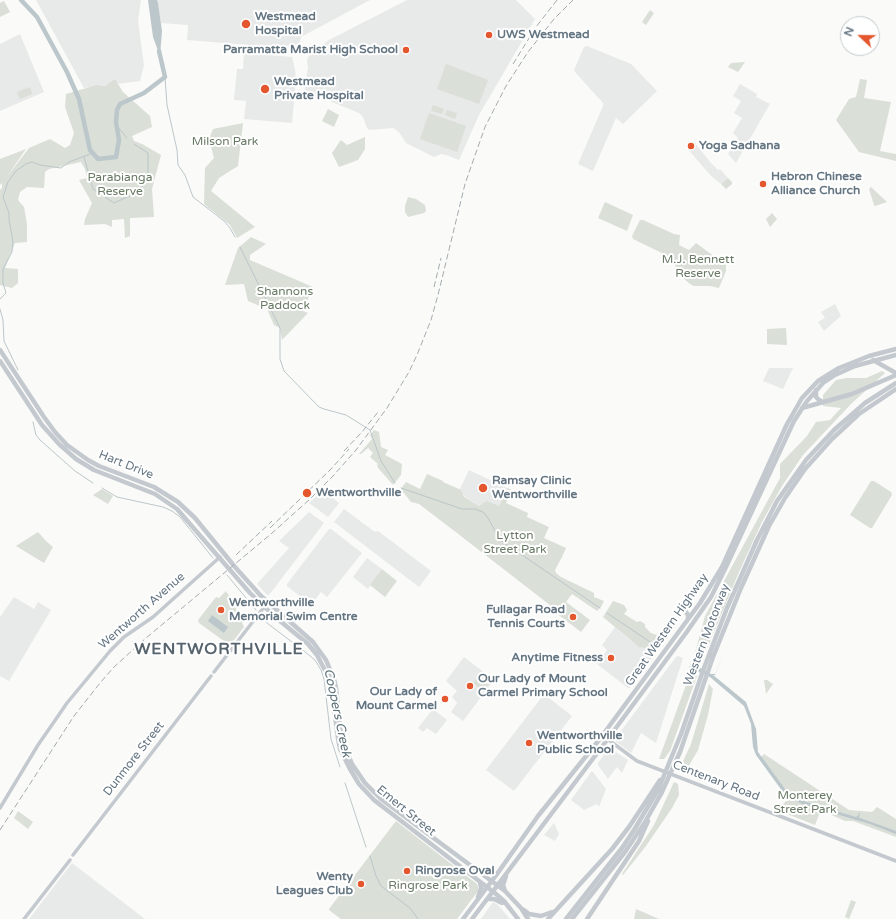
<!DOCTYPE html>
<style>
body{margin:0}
#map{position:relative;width:896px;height:919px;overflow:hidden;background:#fafaf8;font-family:"Varela Round",sans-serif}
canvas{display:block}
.north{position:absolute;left:840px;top:16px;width:40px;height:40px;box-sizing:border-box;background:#fff;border:1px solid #c1c8cd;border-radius:50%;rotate:292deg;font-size:11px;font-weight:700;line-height:16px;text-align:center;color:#657683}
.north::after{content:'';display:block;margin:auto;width:14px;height:18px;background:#e4572e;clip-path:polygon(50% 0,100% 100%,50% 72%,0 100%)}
</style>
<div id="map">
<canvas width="896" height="919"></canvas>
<div class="north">N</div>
</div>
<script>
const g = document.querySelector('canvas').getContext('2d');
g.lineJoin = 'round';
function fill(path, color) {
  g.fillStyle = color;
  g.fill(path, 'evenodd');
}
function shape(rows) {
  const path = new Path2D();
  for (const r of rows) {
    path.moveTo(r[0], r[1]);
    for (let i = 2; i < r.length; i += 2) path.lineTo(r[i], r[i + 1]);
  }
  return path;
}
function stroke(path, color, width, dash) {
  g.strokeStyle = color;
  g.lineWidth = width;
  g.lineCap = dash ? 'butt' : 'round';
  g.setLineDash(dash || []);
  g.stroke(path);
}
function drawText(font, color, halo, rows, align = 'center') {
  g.font = font + ' "Varela Round",sans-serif';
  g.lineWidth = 4;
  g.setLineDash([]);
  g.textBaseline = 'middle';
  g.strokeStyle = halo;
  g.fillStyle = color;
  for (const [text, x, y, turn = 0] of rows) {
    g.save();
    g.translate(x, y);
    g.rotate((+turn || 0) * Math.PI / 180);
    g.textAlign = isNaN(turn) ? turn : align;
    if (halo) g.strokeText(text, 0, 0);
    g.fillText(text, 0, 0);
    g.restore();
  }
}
fill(shape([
 [36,0,141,0,138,21,144,65,140,81,84,88],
 [157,0,370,0,301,37,300,42,297,45,273,47,187,40,188,25,161,23],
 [407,0,516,0,535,19,479,115,459,160,446,155,441,154,434,157,406,143,399,132,393,128,369,130,367,128,363,117,359,113,322,98,311,97,304,94,308,67,307,61,308,57,313,51,329,40],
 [20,34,44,92,0,111,0,44],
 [587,46,631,64,657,91,623,124,616,118,593,171,578,164,603,106,603,103,575,72,574,70,584,47],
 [244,53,292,57,295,69,296,81,292,123,244,119,246,101,234,100,237,69,243,69],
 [740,84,757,94,756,97,770,104,736,163,728,154,738,138,733,133,742,118,734,113,741,101,733,96],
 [692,142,695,143,711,163,718,170,720,169,728,178,721,184,711,176,687,148],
 [835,304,841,316,824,331,818,322,825,318,821,312],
 [769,368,793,368,783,389,763,381],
 [469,470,507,488,499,506,487,502,479,506,463,495,460,489],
 [323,490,339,503,328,517,309,503],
 [344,509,375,532,378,531,431,571,419,587,334,522],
 [309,512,324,523,269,595,267,595,257,584,289,548,279,541],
 [329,529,331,529,362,553,327,597,321,592,311,605,287,586,287,584],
 [367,558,382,569,368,589,353,577],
 [14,597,34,609,38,602,51,610,9,681,0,676,0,617],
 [615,627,630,640,642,648,657,651,630,688,628,688,597,664,607,650,602,645],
 [678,656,683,658,656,743,641,733,631,753,615,741,615,739,676,657],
 [464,657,494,680,463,721,451,712,457,703,452,697,457,691,446,681],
 [544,694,572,716,514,791,486,770],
 [433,709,447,720,436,734,427,728,423,732,418,728],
 [610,748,628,760,622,773,617,767,608,779,598,765,598,763,608,749],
 [591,772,593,772,606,789,599,807,597,804,584,810,571,800],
 [554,823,559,834,555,841,544,835],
 [72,863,145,919,29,919],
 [493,902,498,905,510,919,481,919]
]), '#e8e9e9');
fill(shape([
 [4,1,10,12,0,17,0,3],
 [650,10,654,13,646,25,642,22],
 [745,62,738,72,728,67,731,63],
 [446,64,488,80,479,104,437,89],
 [115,79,123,92,150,116,152,127,132,136,134,141,142,144,161,155,152,189,154,217,130,218,130,236,125,238,124,219,112,220,112,227,105,224,84,225,85,219,92,203,79,180,87,178,85,169,81,162,49,169,45,172,44,188,27,187,20,192,18,200,24,207,27,224,27,242,15,243,5,268,18,269,18,283,12,288,0,285,0,190,2,188,2,183,0,185,0,159,26,149,6,178,29,148,50,139,65,148,70,145,74,133,65,107,66,94,97,85,105,86],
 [860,79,867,80,864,98,891,102,880,151,896,154,896,161,859,152,836,120,849,99,856,97],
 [30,87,32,94,20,99,17,92],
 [433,105,444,109,442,114,431,111],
 [328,109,339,115,334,127,322,121],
 [447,110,457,113,455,119,445,115],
 [429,113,466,126,457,152,420,139],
 [243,123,238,166,219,178,211,191,255,227,237,238,230,225,204,204,205,168,214,158,209,139,213,129],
 [365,137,365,149,358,160,339,167,332,153,341,140,347,145],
 [728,178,732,182,732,184,726,189,721,184],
 [871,187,887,202,875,206,874,205,869,189],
 [408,197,416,199,425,205,426,211,424,213,408,217,405,212,405,206],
 [605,202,633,215,627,231,598,218],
 [772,213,777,219,770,227,766,219],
 [640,220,643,220,674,234,680,235,679,245,689,250,696,243,726,265,726,271,719,288,710,286,694,286,690,284,682,277,680,277,675,269,677,268,668,256,633,239,632,236],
 [251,237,266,244,250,255,250,260,313,287,303,311,308,313,282,340,280,328,274,325,267,309,248,301,244,284,225,285,238,248],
 [786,328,787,345,767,344,767,329],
 [882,371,885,373,851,404,803,455,782,486,762,522,739,572,707,649,699,662,693,660,705,616,780,478,780,464,807,436,816,422,830,420,841,408,823,406,823,395,836,380,847,378,866,378],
 [374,430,379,432,381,447,388,450,385,455,402,464,401,475,393,485,379,469,377,466,378,464,370,457,373,453,368,448,361,454,359,454,372,439,370,435],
 [427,474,443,481,443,482,459,489,460,489,463,494,463,496,479,506,487,501,499,506,507,488,512,490,506,503,528,513,527,517,549,527,544,538,566,548,562,557,555,570,556,573,561,577,594,593,594,597,604,601,601,607,597,611,572,594,566,602,590,620,581,632,556,613,555,609,457,533,419,504,411,502,404,493,400,490,406,482,420,489],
 [871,481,874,481,891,492,892,495,872,528,870,528,850,515],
 [102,489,113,496,108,504,93,495],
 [38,532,47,542,53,547,44,563,16,546],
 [382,569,397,581,385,597,370,585],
 [226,591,232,600,244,627,231,644,228,644,199,623,198,620,216,597,219,598],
 [613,601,624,605,627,610,624,614,637,622,640,621,645,624,645,627,651,633,657,635,654,642,661,646,657,651,639,647,603,617],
 [690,674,697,676,670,751,664,759,659,759],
 [478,677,488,685,483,691,473,683],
 [764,680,767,680,773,684,766,694],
 [709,684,713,689,708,715,698,750,687,769,680,768,691,744],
 [764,754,849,810,872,812,877,807,896,819,896,837,853,821,845,821,827,813,820,812,815,825,777,810,788,799,787,791,761,757],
 [674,782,678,784,679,795,672,808,646,846,623,875,622,874,654,825],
 [18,811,33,822,28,829,14,818],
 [396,821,477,884,478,887,478,891,457,919,341,919,329,910,329,909],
 [851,900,856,902,849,919,845,917],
 [636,909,659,919,634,919]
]), '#dadfd7');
fill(shape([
 [148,0,157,0,158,3,162,31,160,56,153,37],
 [212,615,228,627,224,633,208,621],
 [725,650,716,672,715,675,713,675,746,702,756,729,758,752,786,790,806,802,856,817,858,816,859,813,860,813,859,817,860,818,896,831,896,834,870,824,802,804,788,796,783,792,756,755,753,747,751,724,744,706,710,677,689,668,691,663,711,674,715,674]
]), '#bbc7cb');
stroke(shape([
 [165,77,167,105,177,150,178,165,185,175,193,197,224,221,230,228,235,237],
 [117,126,127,138],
 [84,157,93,189,114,203,136,193,148,180,148,153,134,144],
 [240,247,280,328,280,359,284,371,319,407,324,409,346,415,370,430,381,461,395,483],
 [0,299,6,293,3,283,3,269,12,252,13,241,9,220,9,213,3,197,8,182,16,171,26,164,32,162,40,165,61,168,69,162,93,153],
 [0,309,3,320,4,341,18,370],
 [33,422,36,435,40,440,75,471,93,483],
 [102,488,117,497,163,507,172,511,180,517,213,558],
 [401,488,462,509,475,509,483,512,488,518,500,540,600,608],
 [227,575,256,610],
 [607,613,659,648],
 [262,617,267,623,292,642],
 [299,647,315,660,321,670,324,679,331,739,340,767],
 [345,783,366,847],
 [370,856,376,876,381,886,410,908,418,919]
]), '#bbc7cb', 1);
stroke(shape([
 [21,0,37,17,67,72,79,99,90,150,98,159,116,157,119,140,116,122,117,110,120,104,144,93,165,77,159,51]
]), '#bbc7cb', 4.5);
stroke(shape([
 [214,672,268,602],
 [602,735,637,761,896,861],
 [0,808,38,745,67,703,110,651,124,637,153,617,220,557],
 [73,855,211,676],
 [24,919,70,860]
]), '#c3c9ce', 3.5);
stroke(shape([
 [0,350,44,417,55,432,67,445,88,460,99,466,154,487,178,502,195,518,235,567,261,596,313,642,326,660,334,679,336,688,341,735,344,745,352,764,365,783,381,799,505,891,521,908,528,919],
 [873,360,896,373],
 [0,361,42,425,59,444,76,459,94,470,155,494,177,509,250,593,274,616,308,644,317,655,330,680,338,738,340,749,350,769,359,784,374,800,496,894,504,901,518,919],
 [816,390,816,397,819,400,823,402],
 [802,408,852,394,896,375],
 [686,612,688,615,688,619],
 [480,872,497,874],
 [505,891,503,885,506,876],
 [478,897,481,888,480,882],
 [487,899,494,899,502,903],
 [524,910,529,914,541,916,552,912],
 [463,919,497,874,538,816,599,740,700,603,722,567,787,424,802,398,818,381,839,368,869,356,896,349],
 [472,919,607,740,686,633,711,597,725,569,794,421,807,401,823,383,835,375,855,366,896,355],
 [548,919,612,849,629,827,660,780],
 [566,919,622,848,634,830,658,790,681,734,704,668,727,608,757,540,777,501,806,460,834,430,865,403,896,383],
 [572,919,625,852,645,822,661,794,680,752,713,657,741,588,769,526,785,498,805,469,832,439,859,414,896,389],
 [587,919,639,841,648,821]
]), '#c3c9ce', 4.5);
stroke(shape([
 [513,64,536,27,557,0],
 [434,287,441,258],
 [344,451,362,432,378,412],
 [270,528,331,469,349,449],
 [236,555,272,521],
 [0,830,74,716,100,683,114,667,146,638,271,534,310,499,333,476,356,450,387,408,409,372,417,355,431,320,438,295,465,184,485,127,506,86,528,52,554,19,573,0]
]), '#a2aab0', 1, [6, 3]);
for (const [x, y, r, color] of [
 [246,24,5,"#e4572e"],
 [489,35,4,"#e4572e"],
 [406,50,4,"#e4572e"],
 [265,89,5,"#e4572e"],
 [691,146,4,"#e4572e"],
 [763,184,4,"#e4572e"],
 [483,488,5,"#e4572e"],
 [307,493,5,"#e4572e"],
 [221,610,4,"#e4572e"],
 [573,617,4,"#e4572e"],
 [611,658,4,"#e4572e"],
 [470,686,4,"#e4572e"],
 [445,699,4,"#e4572e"],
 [529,743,4,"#e4572e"],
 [407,871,4,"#e4572e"],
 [361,884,4,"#e4572e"]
]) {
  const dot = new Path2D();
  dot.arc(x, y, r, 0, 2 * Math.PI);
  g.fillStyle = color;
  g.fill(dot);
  stroke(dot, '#fff', 1.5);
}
drawText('bold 12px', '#657683', '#fff', [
 ["Westmead",255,17],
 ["Hospital",255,31],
 ["UWS Westmead",497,35],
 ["Parramatta Marist High School",398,50,"right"],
 ["Westmead",274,82],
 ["Private Hospital",274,96],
 ["Yoga Sadhana",699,146],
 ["Hebron Chinese",771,177],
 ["Alliance Church",771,191],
 ["Ramsay Clinic",492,481],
 ["Wentworthville",492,495],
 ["Wentworthville",316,493],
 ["Wentworthville",229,603],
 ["Memorial Swim Centre",229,617],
 ["Fullagar Road",565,610,"right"],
 ["Tennis Courts",565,624,"right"],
 ["Anytime Fitness",603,658,"right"],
 ["Our Lady of Mount",478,679],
 ["Carmel Primary School",478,693],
 ["Our Lady of",437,692,"right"],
 ["Mount Carmel",437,706,"right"],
 ["Wentworthville",537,736],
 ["Public School",537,750],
 ["Ringrose Oval",415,871],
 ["Wenty",353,877,"right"],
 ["Leagues Club",353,891,"right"]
], 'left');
drawText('12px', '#687a64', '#fff', [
 ["Milson Park",225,142],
 ["Parabianga",120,178],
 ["Reserve",120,192],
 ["M.J. Bennett",698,260],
 ["Reserve",698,274],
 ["Shannons",285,292],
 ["Paddock",285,306],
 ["Lytton",515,536],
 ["Street Park",515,550],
 ["Monterey",805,796],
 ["Street Park",805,810],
 ["Ringrose Park",428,886]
]);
drawText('12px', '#657683', '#fff', [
 ["Hart Drive",126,465,22],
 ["Wentworth Avenue",142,611,-41],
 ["Great Western Highway",667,630,-55],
 ["Western Motorway",707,635,-69],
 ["Dunmore Street",134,759,-52],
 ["Centenary Road",716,781,21],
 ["Emert Street",406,811,39]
]);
drawText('italic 13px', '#60757c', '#fff', [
 ["Coopers Creek",337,713,78]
]);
g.letterSpacing = '1px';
drawText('bold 16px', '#57646e', '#fff', [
 ["WENTWORTHVILLE",219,650]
]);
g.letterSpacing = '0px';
</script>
